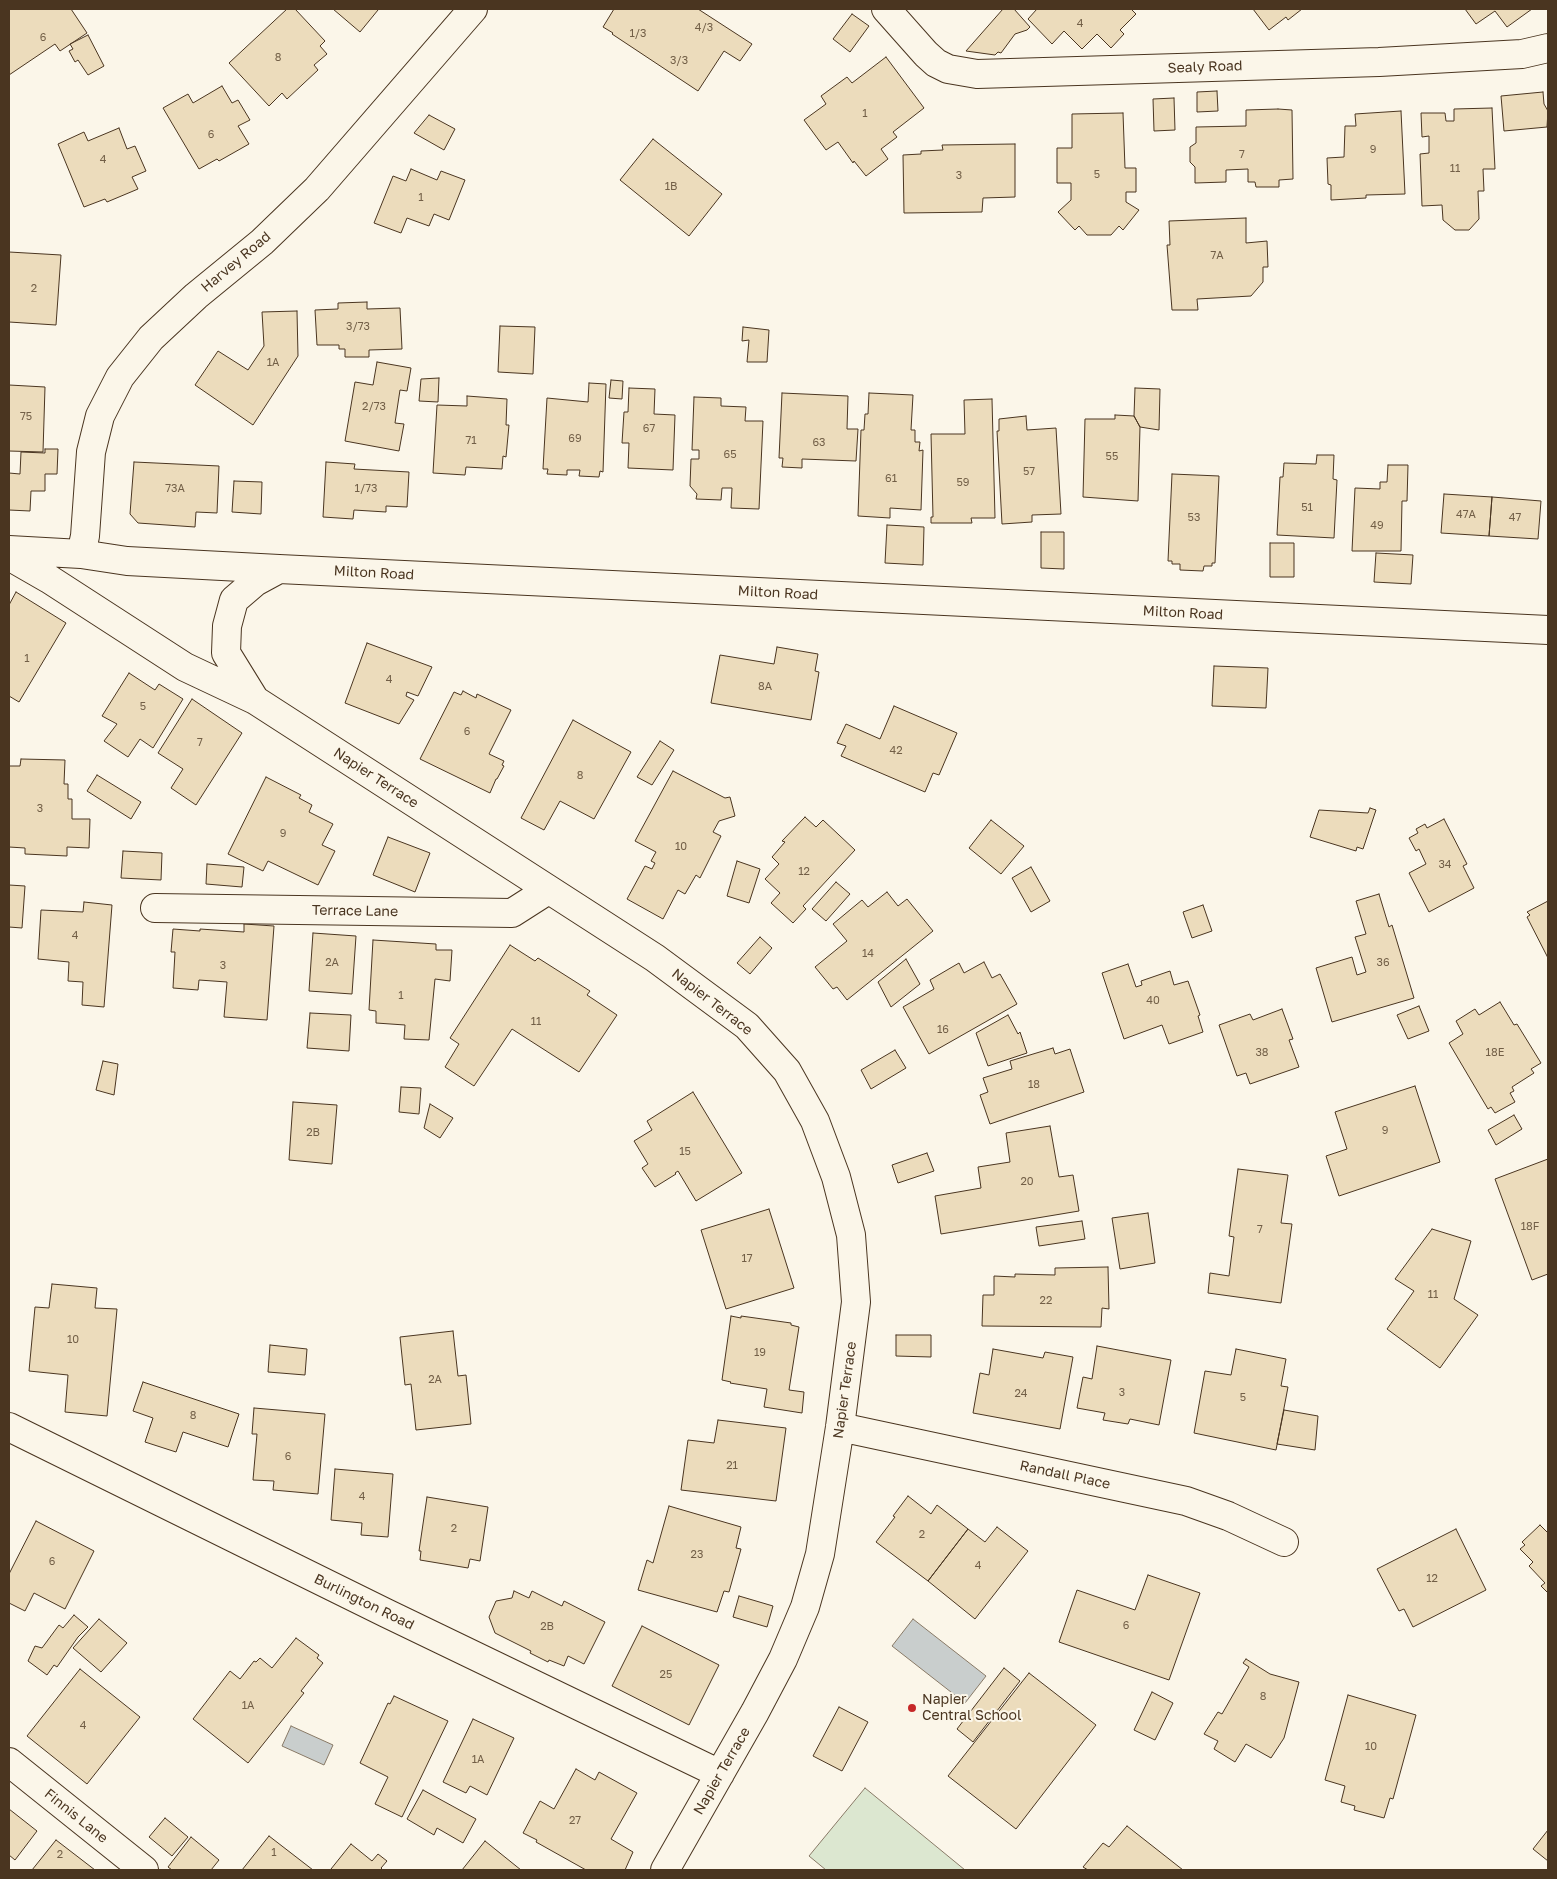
<!DOCTYPE html>
<style>
body{margin:0}
#map{position:relative;width:1557px;height:1879px;overflow:hidden;background:#fbf6e9;font-family:"Golos Text",sans-serif}
canvas{display:block}
.frame{position:absolute;inset:0;border:10px solid #4a3520;pointer-events:none}
</style>
<div id="map">
<canvas width="1557" height="1879"></canvas>
<div class="frame"></div>
</div>
<script>
const g = document.querySelector('canvas').getContext('2d');
g.lineJoin = 'round';
function fill(path, color) {
  g.fillStyle = color;
  g.fill(path, 'evenodd');
}
function shape(rows) {
  const path = new Path2D();
  for (const r of rows) {
    path.moveTo(r[0], r[1]);
    for (let i = 2; i < r.length; i += 2) path.lineTo(r[i], r[i + 1]);
  }
  return path;
}
function stroke(path, color, width, dash) {
  g.strokeStyle = color;
  g.lineWidth = width;
  g.lineCap = dash ? 'butt' : 'round';
  g.setLineDash(dash || []);
  g.stroke(path);
}
function drawText(font, color, halo, rows, align = 'center') {
  g.font = font + ' "Golos Text",sans-serif';
  g.lineWidth = 4;
  g.setLineDash([]);
  g.textBaseline = 'middle';
  g.strokeStyle = halo;
  g.fillStyle = color;
  for (const [text, x, y, turn = 0] of rows) {
    g.save();
    g.translate(x, y);
    g.rotate((+turn || 0) * Math.PI / 180);
    g.textAlign = isNaN(turn) ? turn : align;
    if (halo) g.strokeText(text, 0, 0);
    g.fillText(text, 0, 0);
    g.restore();
  }
}
const green = shape([
 [865,1788,965,1870,826,1870,809,1856,865,1788]
]);
fill(green, '#dce7d0');
stroke(green, '#887966', 1);
const water = shape([
 [913,1619,986,1676,965,1703,892,1646,913,1619],
 [291,1726,333,1745,324,1765,282,1746,291,1726]
]);
fill(water, '#c9cecd');
stroke(water, '#887966', 1);
const building = shape([
 [9,9,71,9,87,33,60,51,55,44,9,75,9,9],
 [287,9,295,9,325,41,320,46,327,54,314,65,318,70,287,99,282,93,269,106,229,63,287,9],
 [333,9,377,9,378,10,360,32,333,9],
 [614,9,698,9,752,44,740,61,724,51,698,91,612,34,613,33,603,27,614,9],
 [1003,9,1014,9,1030,27,1027,30,1015,34,1001,53,998,52,995,55,966,51,1003,9],
 [1037,9,1131,9,1136,14,1120,30,1124,34,1111,48,1097,34,1082,49,1064,31,1052,44,1028,19,1037,9],
 [1253,9,1302,9,1288,20,1286,17,1269,30,1253,9],
 [1465,9,1532,9,1507,27,1495,11,1476,24,1465,9],
 [852,14,869,26,850,52,833,39,852,14],
 [88,35,104,66,88,75,78,60,75,62,69,51,73,49,70,44,88,35],
 [886,57,924,108,893,132,897,137,881,149,888,159,866,176,854,161,853,163,838,142,826,150,804,120,826,104,821,96,847,77,852,83,886,57],
 [222,86,232,103,238,100,250,120,238,126,249,144,219,161,217,159,199,169,163,108,188,94,193,103,222,86],
 [1217,91,1218,111,1197,112,1197,92,1217,91],
 [1543,92,1544,104,1548,111,1547,127,1504,131,1501,96,1543,92],
 [1174,98,1175,130,1154,131,1153,99,1174,98],
 [1492,108,1495,169,1483,169,1484,191,1478,191,1479,219,1469,230,1455,230,1443,220,1442,205,1422,206,1420,154,1429,153,1429,136,1422,137,1421,113,1445,113,1446,121,1454,121,1454,109,1492,108],
 [1278,109,1292,110,1293,179,1279,180,1279,187,1256,187,1255,182,1248,182,1248,169,1226,170,1226,182,1195,183,1195,167,1190,162,1190,147,1196,143,1196,127,1246,126,1246,110,1278,109],
 [1401,111,1405,194,1366,195,1366,198,1331,200,1331,185,1328,184,1327,158,1344,157,1345,126,1356,126,1355,114,1401,111],
 [1123,113,1125,168,1136,168,1136,192,1126,192,1126,202,1139,210,1123,230,1119,226,1111,235,1087,235,1079,226,1075,230,1058,212,1071,200,1071,183,1057,183,1057,148,1072,148,1072,114,1123,113],
 [429,115,455,129,444,150,414,133,429,115],
 [119,128,127,149,135,146,146,171,132,177,138,189,107,202,105,199,84,207,58,144,84,132,88,141,119,128],
 [653,139,722,194,689,236,620,180,653,139],
 [1015,144,1015,197,983,198,982,212,904,213,903,155,921,154,921,151,943,150,942,145,1015,144],
 [411,169,437,180,441,171,465,180,449,220,434,214,429,226,407,218,401,233,374,223,393,176,406,181,411,169],
 [1246,218,1246,243,1267,241,1268,267,1263,267,1263,282,1251,296,1197,299,1198,310,1172,310,1167,245,1170,245,1169,221,1246,218],
 [9,252,61,255,56,325,9,322,9,252],
 [367,302,367,309,400,308,402,349,369,350,369,357,345,357,345,349,339,349,339,345,317,345,315,310,338,309,338,303,367,302],
 [297,311,298,356,253,425,195,385,218,351,248,370,264,346,262,312,297,311],
 [500,326,535,327,533,374,498,372,500,326],
 [743,327,769,330,767,362,747,362,749,340,742,341,743,327],
 [377,362,411,368,407,391,400,390,395,423,404,424,399,451,345,441,355,382,373,385,377,362],
 [439,378,438,402,419,401,421,379,439,378],
 [611,380,623,381,622,399,609,398,611,380],
 [589,383,606,384,603,472,600,471,599,477,579,476,580,470,567,470,567,475,547,474,548,469,543,469,547,398,588,402,589,383],
 [9,385,45,387,43,452,9,451,9,385],
 [629,388,655,389,654,414,675,415,673,470,628,468,629,443,622,443,624,412,628,412,629,388],
 [1135,388,1160,389,1159,430,1140,427,1134,416,1135,388],
 [782,393,848,396,847,429,858,429,856,461,802,459,802,468,782,467,783,458,779,458,782,393],
 [869,393,913,395,911,430,915,430,915,442,920,442,919,451,923,450,921,510,890,508,890,518,858,516,861,430,864,430,865,414,868,414,869,393],
 [467,396,507,399,506,425,509,425,506,457,503,456,502,469,466,467,465,475,433,473,437,405,467,406,467,396],
 [694,397,721,398,721,406,746,407,745,421,763,421,759,509,731,508,732,488,722,488,721,500,696,499,697,494,690,486,691,459,699,459,699,450,692,450,694,397],
 [992,399,995,518,971,518,972,523,931,523,931,517,933,517,931,434,965,434,964,400,992,399],
 [1115,415,1134,416,1140,427,1138,501,1083,497,1085,419,1115,419,1115,415],
 [1026,416,1027,430,1056,428,1061,514,1032,515,1032,522,1002,524,997,431,999,431,999,419,1026,416],
 [45,449,58,449,57,474,45,474,45,491,31,491,30,511,9,510,9,473,20,474,21,452,45,453,45,449],
 [1317,455,1334,455,1333,479,1337,480,1334,538,1277,535,1280,477,1283,477,1284,463,1316,464,1317,455],
 [134,462,219,466,217,513,196,512,195,527,138,523,130,514,134,462],
 [326,462,355,464,354,469,409,472,407,507,386,506,386,512,354,510,353,519,323,517,326,462],
 [1388,465,1408,465,1407,501,1402,501,1401,551,1352,551,1355,488,1380,489,1380,482,1387,482,1388,465],
 [1172,474,1219,476,1215,563,1212,563,1212,566,1204,566,1203,571,1180,570,1180,564,1172,564,1172,561,1168,561,1172,474],
 [234,481,262,482,261,514,232,512,234,481],
 [1444,494,1492,497,1489,536,1441,533,1444,494],
 [1492,497,1541,501,1538,539,1489,536,1492,497],
 [887,525,924,527,923,565,885,563,887,525],
 [1041,532,1064,532,1064,569,1041,568,1041,532],
 [1270,543,1294,543,1294,577,1270,577,1270,543],
 [1376,553,1413,555,1411,584,1374,582,1376,553],
 [16,592,66,623,19,702,9,696,9,605,16,592],
 [367,643,432,667,418,696,407,692,406,696,414,700,399,724,345,703,367,643],
 [777,647,818,654,815,671,819,672,811,720,711,703,720,655,774,664,777,647],
 [1214,666,1268,668,1266,708,1212,706,1214,666],
 [129,673,155,690,159,684,183,699,153,748,140,739,128,757,104,741,117,724,102,716,129,673],
 [463,691,476,698,477,694,511,710,489,754,504,761,502,765,504,766,497,779,496,779,490,793,420,759,454,692,461,695,463,691],
 [192,699,242,733,196,805,171,788,183,769,158,753,192,699],
 [894,706,957,733,939,775,933,773,925,792,841,756,846,746,837,743,846,724,880,739,894,706],
 [573,720,631,752,594,819,560,801,544,830,521,818,573,720],
 [660,741,674,750,652,785,637,777,660,741],
 [21,759,65,760,64,784,68,784,68,799,72,799,72,819,90,819,89,848,67,847,67,856,25,854,25,848,9,847,9,766,20,766,21,759],
 [673,771,725,798,730,797,735,816,719,821,713,832,721,836,700,878,696,875,685,894,678,890,663,919,627,899,645,866,652,869,655,863,651,861,656,852,635,841,673,771],
 [97,775,141,802,131,819,87,791,97,775],
 [266,777,301,795,299,798,312,805,309,812,333,824,322,845,335,851,318,885,268,861,263,871,228,854,266,777],
 [1370,808,1376,810,1363,849,1357,847,1356,851,1310,837,1319,810,1368,813,1370,808],
 [805,817,816,827,823,820,855,850,803,906,806,909,793,923,771,903,780,893,765,879,779,864,772,857,785,842,782,841,805,817],
 [1444,819,1467,864,1463,866,1474,888,1429,912,1409,873,1426,864,1419,849,1416,851,1409,838,1418,833,1416,829,1425,824,1427,828,1444,819],
 [991,820,1024,846,1001,874,969,848,991,820],
 [388,837,430,853,415,892,373,875,388,837],
 [123,851,162,853,161,880,121,878,123,851],
 [737,861,760,869,749,903,727,896,737,861],
 [207,864,244,867,242,887,206,884,207,864],
 [1031,867,1050,901,1031,912,1012,878,1031,867],
 [836,882,850,894,826,921,812,909,836,882],
 [9,885,25,886,22,928,9,927,9,885],
 [887,892,898,906,907,899,933,931,847,1000,837,987,833,989,815,967,847,941,833,924,862,900,868,907,887,892],
 [1379,894,1389,927,1392,925,1414,998,1332,1022,1316,968,1352,957,1357,975,1366,972,1355,937,1366,934,1356,901,1379,894],
 [1548,901,1548,958,1527,917,1530,915,1527,912,1548,901],
 [84,902,112,905,104,1007,82,1005,83,982,68,981,69,962,38,959,41,910,83,912,84,902],
 [1203,905,1212,931,1192,938,1183,912,1203,905],
 [244,924,274,926,267,1020,224,1017,227,982,199,980,198,990,173,988,175,952,171,952,173,929,200,931,200,929,244,932,244,924],
 [313,933,356,936,352,994,309,991,313,933],
 [760,937,772,948,750,974,737,963,760,937],
 [373,940,436,944,436,950,452,950,450,981,435,979,429,1040,404,1039,405,1025,376,1023,376,1011,369,1010,373,940],
 [510,945,535,961,538,958,590,991,587,995,617,1015,579,1072,512,1029,474,1086,445,1067,459,1044,450,1038,510,945],
 [906,959,920,984,891,1007,878,982,906,959],
 [984,962,992,978,1000,974,1017,1004,929,1054,903,1007,934,989,930,980,959,963,964,973,984,962],
 [1128,964,1136,987,1142,985,1141,981,1170,971,1174,985,1188,981,1200,1015,1198,1016,1203,1032,1169,1044,1162,1025,1124,1039,1102,973,1128,964],
 [1500,1002,1514,1025,1517,1024,1541,1063,1531,1069,1534,1073,1512,1087,1514,1091,1510,1093,1515,1102,1495,1113,1491,1107,1488,1109,1449,1043,1463,1034,1456,1021,1475,1009,1479,1015,1500,1002],
 [1419,1006,1429,1031,1408,1039,1397,1015,1419,1006],
 [1282,1009,1293,1039,1289,1040,1299,1067,1250,1084,1246,1073,1237,1076,1219,1025,1250,1014,1253,1020,1282,1009],
 [310,1013,351,1015,349,1051,307,1048,310,1013],
 [1008,1015,1018,1034,1020,1032,1027,1053,988,1066,976,1033,1008,1015],
 [1053,1048,1055,1054,1070,1049,1084,1092,990,1124,980,1095,988,1092,983,1078,1012,1069,1010,1061,1053,1048],
 [895,1050,906,1068,871,1089,861,1070,895,1050],
 [103,1061,118,1064,114,1095,96,1090,103,1061],
 [1415,1086,1440,1162,1339,1196,1326,1156,1347,1149,1335,1112,1415,1086],
 [401,1087,421,1088,419,1114,399,1112,401,1087],
 [693,1092,742,1173,696,1201,678,1171,675,1173,676,1174,655,1187,642,1168,648,1164,634,1141,652,1130,647,1121,693,1092],
 [293,1102,337,1105,332,1164,289,1160,293,1102],
 [430,1104,453,1118,440,1138,424,1128,430,1104],
 [1514,1115,1522,1129,1496,1145,1488,1130,1514,1115],
 [1050,1126,1059,1177,1073,1175,1079,1211,941,1234,935,1196,981,1188,978,1167,1010,1162,1006,1133,1050,1126],
 [927,1153,934,1171,898,1183,892,1165,927,1153],
 [1548,1159,1548,1274,1532,1280,1495,1179,1548,1159],
 [1238,1169,1288,1175,1281,1223,1292,1224,1281,1303,1208,1293,1210,1273,1229,1276,1234,1237,1229,1236,1238,1169],
 [769,1209,794,1288,726,1309,701,1230,769,1209],
 [1148,1213,1155,1263,1120,1269,1112,1218,1148,1213],
 [1082,1221,1085,1239,1039,1246,1036,1227,1082,1221],
 [1432,1229,1471,1241,1454,1299,1478,1315,1440,1368,1387,1329,1414,1291,1395,1279,1432,1229],
 [1108,1267,1109,1309,1102,1308,1101,1327,982,1326,983,1295,994,1295,994,1276,1015,1277,1015,1274,1055,1275,1055,1268,1108,1267],
 [52,1284,97,1288,95,1308,117,1309,107,1416,65,1412,68,1375,29,1371,35,1307,49,1308,52,1284],
 [731,1316,741,1318,741,1316,791,1323,791,1325,799,1327,789,1390,804,1392,802,1413,764,1407,767,1389,730,1383,731,1382,722,1380,731,1316],
 [453,1331,458,1376,466,1375,471,1424,416,1430,411,1384,405,1385,400,1337,453,1331],
 [896,1335,931,1335,931,1357,896,1356,896,1335],
 [270,1345,307,1349,305,1375,268,1372,270,1345],
 [1097,1346,1171,1360,1159,1425,1130,1419,1128,1424,1103,1420,1105,1413,1077,1408,1083,1377,1092,1379,1097,1346],
 [993,1349,1043,1358,1045,1352,1073,1357,1060,1429,973,1413,980,1373,989,1375,993,1349],
 [1236,1349,1286,1359,1281,1386,1288,1387,1276,1450,1194,1433,1205,1371,1231,1375,1236,1349],
 [143,1382,239,1414,228,1447,183,1432,176,1452,145,1442,153,1418,133,1411,143,1382],
 [254,1408,325,1414,318,1494,273,1490,274,1481,253,1480,257,1434,252,1434,254,1408],
 [1284,1410,1318,1416,1315,1450,1277,1444,1284,1410],
 [718,1420,786,1428,776,1501,681,1490,688,1440,714,1443,718,1420],
 [335,1469,393,1474,388,1537,361,1535,362,1523,331,1520,335,1469],
 [908,1496,931,1514,937,1505,968,1529,928,1581,876,1542,895,1517,893,1516,908,1496],
 [427,1497,488,1507,480,1561,470,1559,468,1568,420,1560,421,1551,419,1551,427,1497],
 [669,1506,741,1527,736,1548,741,1549,729,1592,724,1591,717,1612,638,1590,647,1560,653,1563,669,1506],
 [36,1521,94,1551,65,1609,34,1593,25,1611,9,1603,9,1574,36,1521],
 [1540,1525,1548,1533,1548,1593,1541,1586,1545,1583,1529,1566,1533,1562,1520,1549,1525,1545,1522,1542,1540,1525],
 [997,1527,1028,1551,975,1619,928,1581,968,1529,985,1542,997,1527],
 [1456,1529,1486,1590,1413,1627,1404,1609,1399,1611,1377,1569,1456,1529],
 [1148,1575,1200,1593,1169,1680,1059,1642,1077,1590,1135,1610,1148,1575],
 [514,1591,529,1598,532,1591,562,1606,564,1601,605,1622,584,1664,568,1656,564,1666,549,1660,548,1662,530,1653,531,1651,495,1633,489,1617,496,1601,512,1598,514,1591],
 [739,1596,773,1606,767,1627,733,1617,739,1596],
 [74,1615,88,1627,78,1637,57,1667,54,1665,47,1675,28,1661,35,1646,42,1648,59,1625,63,1628,74,1615],
 [99,1619,127,1643,101,1672,73,1648,99,1619],
 [642,1626,719,1665,689,1725,612,1686,642,1626],
 [296,1638,319,1655,317,1658,323,1663,301,1691,304,1693,248,1763,193,1719,230,1671,240,1679,254,1661,256,1662,260,1658,272,1668,296,1638],
 [1246,1659,1270,1674,1299,1682,1284,1738,1271,1758,1246,1744,1235,1762,1214,1749,1218,1741,1204,1734,1218,1712,1222,1714,1249,1667,1243,1663,1246,1659],
 [1004,1668,1020,1681,973,1742,957,1729,1004,1668],
 [80,1669,140,1717,87,1784,27,1736,80,1669],
 [1029,1673,1096,1725,1016,1829,948,1776,1029,1673],
 [1152,1692,1173,1703,1155,1740,1134,1730,1152,1692],
 [1348,1695,1416,1715,1393,1799,1390,1798,1384,1818,1354,1810,1355,1806,1341,1802,1345,1786,1325,1780,1348,1695],
 [394,1696,448,1721,402,1817,375,1804,388,1777,360,1763,388,1703,390,1704,394,1696],
 [839,1707,868,1722,842,1771,813,1756,839,1707],
 [473,1719,514,1738,487,1795,470,1786,466,1793,443,1782,473,1719],
 [576,1769,595,1780,599,1772,637,1793,611,1839,633,1852,625,1870,586,1870,536,1842,537,1840,523,1833,540,1801,554,1809,576,1769],
 [423,1790,476,1819,463,1843,437,1828,434,1835,407,1819,423,1790],
 [9,1809,37,1831,15,1860,9,1855,9,1809],
 [165,1818,188,1837,172,1856,149,1837,165,1818],
 [1127,1826,1183,1870,1088,1870,1083,1867,1103,1843,1109,1847,1127,1826],
 [1548,1830,1548,1861,1533,1849,1548,1830],
 [269,1836,313,1870,242,1870,269,1836],
 [191,1837,219,1860,211,1870,172,1870,168,1867,191,1837],
 [56,1840,95,1870,32,1870,56,1840],
 [485,1841,521,1870,462,1870,485,1841],
 [351,1844,372,1861,378,1854,387,1861,381,1868,383,1870,334,1870,331,1869,351,1844]
]);
fill(building, '#ecdcbc');
stroke(building, '#4a3520', 1);
const minor = shape([
 [886,9,926,54,936,63,948,69,977,74,1379,62,1522,54,1548,48],
 [9,550,81,554,127,561,279,569,1548,630],
 [81,554,85,536,91,452,100,416,120,377,151,338,196,296,262,242,317,189,473,9],
 [9,556,49,579,185,667,255,700,655,958,747,1026,787,1071,815,1121,836,1177,851,1235,856,1302,840,1427,820,1554,805,1607,783,1659,755,1712,665,1870],
 [255,700,226,653,227,626,234,600,255,582,279,569],
 [155,908,512,913,548,890],
 [9,1427,386,1613,720,1774],
 [840,1427,1186,1501,1228,1516,1284,1542],
 [9,1762,144,1870]
]);
stroke(minor, '#4a3520', 30);
stroke(minor, '#fbf6e9', 28);
for (const [x, y, r, color] of [
 [912,1708,5,"#c62828"]
]) {
  const dot = new Path2D();
  dot.arc(x, y, r, 0, 2 * Math.PI);
  g.fillStyle = color;
  g.fill(dot);
  stroke(dot, '#fbf6e9', 2);
}
drawText('11px', '#725f47', null, [
 ["4",1080,24],
 ["4/3",704,28],
 ["1/3",638,34],
 ["6",43,38],
 ["8",278,58],
 ["3/3",679,61],
 ["1",865,114],
 ["6",211,135],
 ["9",1373,150],
 ["7",1242,155],
 ["4",103,160],
 ["11",1455,169],
 ["5",1097,175],
 ["3",959,176],
 ["1B",671,187],
 ["1",421,198],
 ["7A",1217,256],
 ["2",34,289],
 ["3/73",358,327],
 ["1A",273,363],
 ["2/73",374,407],
 ["75",26,417],
 ["67",649,429],
 ["69",575,439],
 ["71",471,441],
 ["63",819,443],
 ["65",730,455],
 ["55",1112,457],
 ["57",1029,472],
 ["61",891,479],
 ["59",963,483],
 ["73A",175,489],
 ["1/73",366,489],
 ["51",1307,508],
 ["47A",1466,515],
 ["53",1194,518],
 ["47",1515,518],
 ["49",1377,526],
 ["1",27,659],
 ["4",389,680],
 ["8A",765,687],
 ["5",143,707],
 ["6",467,732],
 ["7",200,743],
 ["42",896,751],
 ["8",580,776],
 ["3",40,809],
 ["9",283,834],
 ["10",681,847],
 ["34",1445,865],
 ["12",804,872],
 ["4",75,936],
 ["14",868,954],
 ["2A",332,963],
 ["36",1383,963],
 ["3",223,966],
 ["1",401,996],
 ["40",1153,1001],
 ["11",536,1022],
 ["16",943,1030],
 ["38",1262,1053],
 ["18E",1495,1053],
 ["18",1034,1085],
 ["9",1385,1131],
 ["2B",313,1133],
 ["15",685,1152],
 ["20",1027,1182],
 ["18F",1530,1227],
 ["7",1260,1230],
 ["17",747,1259],
 ["11",1433,1295],
 ["22",1046,1301],
 ["10",73,1340],
 ["19",760,1353],
 ["2A",435,1380],
 ["3",1122,1393],
 ["24",1021,1394],
 ["5",1243,1398],
 ["8",193,1416],
 ["6",288,1457],
 ["21",732,1466],
 ["4",362,1497],
 ["2",454,1529],
 ["2",922,1535],
 ["23",697,1555],
 ["6",52,1562],
 ["4",978,1566],
 ["12",1432,1579],
 ["6",1126,1626],
 ["2B",547,1627],
 ["25",666,1675],
 ["8",1263,1697],
 ["1A",248,1706],
 ["4",83,1726],
 ["10",1371,1747],
 ["1A",478,1760],
 ["27",575,1821],
 ["1",274,1853],
 ["2",60,1855]
]);
drawText('14px', '#4a3520', '#fbf6e9', [
 ["Sealy Road",1205,67,-2],
 ["Harvey Road",236,262,-40],
 ["Milton Road",374,573,3],
 ["Milton Road",778,593,3],
 ["Milton Road",1183,613,3],
 ["Napier Terrace",376,778,33],
 ["Terrace Lane",355,911,1],
 ["Napier Terrace",712,1002,38],
 ["Napier Terrace",845,1390,-82],
 ["Randall Place",1065,1475,12],
 ["Burlington Road",364,1602,26],
 ["Napier Terrace",722,1771,-60],
 ["Finnis Lane",76,1816,39]
]);
drawText('14px', '#4a3520', '#fbf6e9', [
 ["Napier",922,1700],
 ["Central School",922,1716]
], 'left');
</script>
